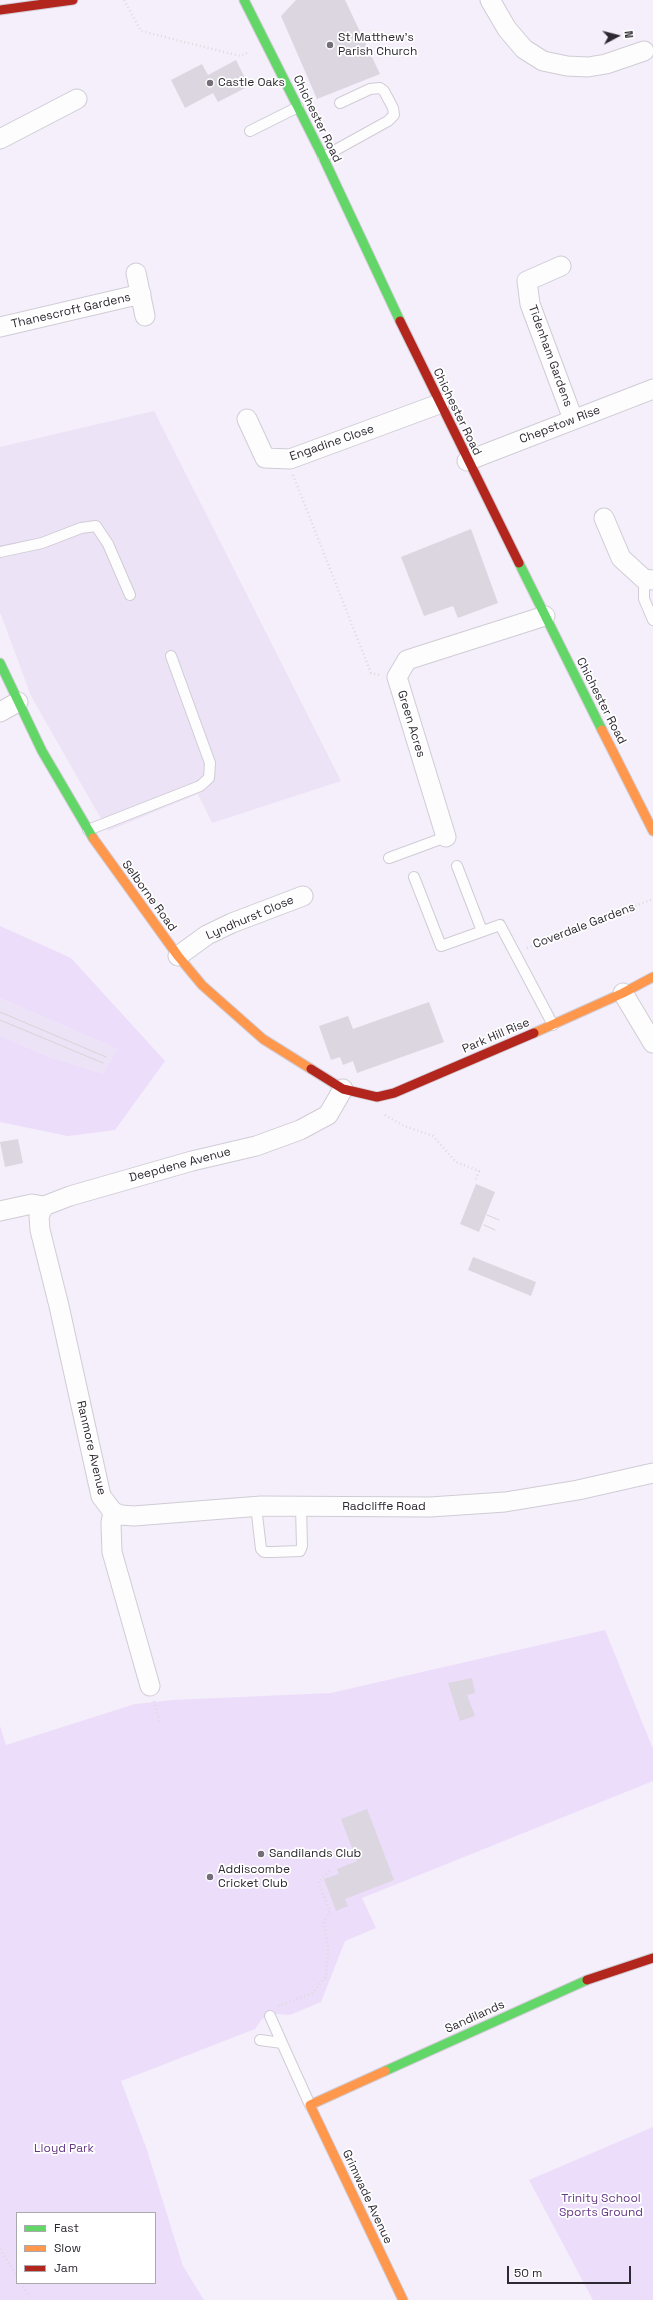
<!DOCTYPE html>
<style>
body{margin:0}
#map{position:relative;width:653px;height:2300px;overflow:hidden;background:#f4effa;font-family:"Space Grotesk",sans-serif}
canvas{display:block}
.legend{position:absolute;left:16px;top:2212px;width:140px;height:72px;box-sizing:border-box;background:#fff;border:1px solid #aba9ad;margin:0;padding:5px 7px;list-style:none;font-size:12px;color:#2d2831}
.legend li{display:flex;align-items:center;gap:8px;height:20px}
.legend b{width:20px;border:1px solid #aba9ad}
.north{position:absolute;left:597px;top:16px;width:40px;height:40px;-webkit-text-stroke:3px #fff;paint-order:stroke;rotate:83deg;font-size:11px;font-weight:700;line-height:16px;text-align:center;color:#2d2831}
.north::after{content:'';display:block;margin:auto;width:14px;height:18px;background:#2d2831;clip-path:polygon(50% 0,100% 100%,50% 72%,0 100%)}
.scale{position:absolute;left:507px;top:2266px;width:124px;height:18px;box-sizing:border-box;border:2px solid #2d2831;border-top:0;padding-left:5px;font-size:12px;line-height:14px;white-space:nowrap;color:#2d2831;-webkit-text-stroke:3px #fff;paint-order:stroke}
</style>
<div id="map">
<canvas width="653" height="2300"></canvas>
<ul class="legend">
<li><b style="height:5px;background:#63d668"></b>Fast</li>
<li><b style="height:5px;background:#ff974d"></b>Slow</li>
<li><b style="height:5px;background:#b3261e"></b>Jam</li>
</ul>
<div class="north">N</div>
<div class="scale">50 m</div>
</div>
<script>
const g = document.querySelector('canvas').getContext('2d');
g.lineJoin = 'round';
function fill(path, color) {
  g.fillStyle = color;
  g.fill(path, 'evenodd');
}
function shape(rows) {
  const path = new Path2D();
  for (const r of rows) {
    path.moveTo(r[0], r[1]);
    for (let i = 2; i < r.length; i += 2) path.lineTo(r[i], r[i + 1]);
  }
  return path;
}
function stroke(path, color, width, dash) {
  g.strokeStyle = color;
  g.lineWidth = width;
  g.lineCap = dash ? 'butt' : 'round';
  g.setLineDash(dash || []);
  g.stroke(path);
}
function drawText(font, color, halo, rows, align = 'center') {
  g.font = font + ' "Space Grotesk",sans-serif';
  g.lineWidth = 3.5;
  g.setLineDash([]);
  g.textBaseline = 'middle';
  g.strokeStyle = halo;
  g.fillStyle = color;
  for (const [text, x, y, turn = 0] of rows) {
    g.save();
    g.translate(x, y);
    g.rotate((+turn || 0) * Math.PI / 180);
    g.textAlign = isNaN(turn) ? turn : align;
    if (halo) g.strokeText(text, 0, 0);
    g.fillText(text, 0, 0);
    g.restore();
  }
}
fill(shape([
 [154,411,341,781,212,823,198,794,108,831,31,696,0,612,0,447],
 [0,998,117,1049,103,1074,50,1057,0,1036]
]), '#ece3f6');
fill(shape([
 [0,926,71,958,165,1061,115,1130,68,1136,0,1122,0,1036,50,1057,103,1074,117,1049,0,998],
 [605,1630,653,1749,653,1781,362,1898,376,1928,345,1941,321,2002,290,2015,277,2014,262,2019,255,2029,121,2081,147,2150,183,2266,204,2300,0,2300,0,1726,6,1745,135,1704,173,1700,331,1693],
 [17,2213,155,2213,155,2283,17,2283],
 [653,2127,653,2300,593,2300,529,2180]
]), '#ecddfb');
fill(shape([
 [296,0,345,0,380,74,317,99,281,16],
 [236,60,249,86,218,102,213,93,185,108,171,80,202,64,208,75],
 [471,529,498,603,458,618,453,606,424,616,401,557],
 [429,1002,444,1042,357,1073,353,1061,343,1065,340,1057,331,1060,319,1026,348,1016,353,1029],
 [18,1139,23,1163,5,1167,0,1142],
 [476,1184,495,1192,479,1232,460,1224],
 [473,1257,536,1282,531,1296,468,1270],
 [472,1678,475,1693,467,1695,475,1716,460,1721,448,1683],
 [367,1809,394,1880,345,1899,348,1906,336,1911,324,1879,339,1874,337,1869,357,1861,341,1819]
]), '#dbd6e0');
const lane = shape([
 [250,131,298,107],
 [323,157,388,121,394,115,393,108,384,91,380,88,370,89,340,103],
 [0,552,42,543,81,528,96,526,108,544,130,595],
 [644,579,644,599,653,620],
 [88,830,200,786,209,778,210,763,171,656],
 [389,858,446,837],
 [457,866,482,931],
 [414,877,441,946,500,925,553,1025],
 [256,1506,261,1549,264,1552,273,1552,300,1551,302,1546,301,1506],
 [270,2016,282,2043],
 [260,2040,282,2043,310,2105]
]);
const street = shape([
 [490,0,507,29,524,49,543,61,567,66,588,67,606,64,644,51],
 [0,139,77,99],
 [561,266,527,281,530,304,573,419],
 [136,273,145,316],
 [0,327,141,294],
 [247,419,265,458,290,459,439,404],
 [467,461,653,389],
 [604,518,621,558,644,579,653,580],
 [0,712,18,702],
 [446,837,397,677,407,660,545,616],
 [178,956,207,935,232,923,303,896],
 [623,993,653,1043],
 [44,1206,39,1216,40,1230,59,1306,101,1496,113,1512,111,1523,112,1552,150,1686],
 [0,1211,32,1204,44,1206,70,1196,192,1161,256,1146,300,1130,328,1115,343,1089],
 [113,1512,121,1515,134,1516,261,1506,430,1507,505,1502,578,1490,653,1473]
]);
const fast = shape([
 [244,0,323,157,400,321],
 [519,563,602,730],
 [0,663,42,751,93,838],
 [385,2071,587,1980]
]);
const slow = shape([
 [602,730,653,831],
 [93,838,178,956,202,985,263,1039,311,1069],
 [534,1033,623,993,653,977],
 [385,2071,310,2105,403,2300]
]);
const jam = shape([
 [0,10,73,0],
 [400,321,519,563],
 [311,1069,343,1089,377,1097,394,1093,534,1033],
 [587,1980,653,1958]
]);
stroke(lane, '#d0ccd5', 12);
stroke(street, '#d0ccd5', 21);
stroke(fast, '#d0ccd5', 11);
stroke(slow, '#d0ccd5', 11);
stroke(jam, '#d0ccd5', 11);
stroke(shape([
 [124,0,141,31,240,56,249,52],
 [293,475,371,673,381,675],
 [527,948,653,899],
 [385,1115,404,1126,433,1136,456,1162,479,1171,475,1181],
 [154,1701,160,1722],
 [278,2006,313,1993,326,1976,328,1948,324,1922,330,1911,318,1882,331,1870],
 [0,2249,17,2277],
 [21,2283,31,2300]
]), '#dcdbde', 2.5, [1, 3]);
stroke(lane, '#fdfdfe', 10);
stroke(street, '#fdfdfe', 19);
stroke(fast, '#63d668', 9);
stroke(slow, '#ff974d', 9);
stroke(jam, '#b3261e', 9);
stroke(shape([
 [0,1012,106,1057],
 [0,1020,103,1063],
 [487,1215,499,1220],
 [484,1225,495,1230]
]), '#d6d5d8', 1);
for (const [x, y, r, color] of [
 [330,45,4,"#736e77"],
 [210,83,4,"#736e77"],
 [261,1854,4,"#736e77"],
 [210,1877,4,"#736e77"]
]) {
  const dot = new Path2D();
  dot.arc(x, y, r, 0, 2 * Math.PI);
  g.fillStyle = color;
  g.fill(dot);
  stroke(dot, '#fff', 1.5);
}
drawText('12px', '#2d2831', '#fff', [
 ["St Matthew's",338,38],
 ["Parish Church",338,52],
 ["Castle Oaks",218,83],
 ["Sandilands Club",269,1854],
 ["Addiscombe",218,1870],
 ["Cricket Club",218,1884]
], 'left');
drawText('12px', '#2d2831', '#fff', [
 ["Chichester Road",317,119,64],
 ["Thanescroft Gardens",71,311,-13],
 ["Tidenham Gardens",550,356,70],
 ["Chichester Road",457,412,64],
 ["Chepstow Rise",560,425,-21],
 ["Engadine Close",332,443,-19],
 ["Chichester Road",601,701,63],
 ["Green Acres",411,724,73],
 ["Selborne Road",149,896,54],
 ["Lyndhurst Close",250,918,-23],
 ["Coverdale Gardens",584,926,-21],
 ["Park Hill Rise",496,1036,-23],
 ["Deepdene Avenue",180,1165,-15],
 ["Ranmore Avenue",91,1448,77],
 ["Radcliffe Road",384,1507],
 ["Sandilands",475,2017,-24],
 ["Grimwade Avenue",367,2197,65]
]);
drawText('12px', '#673a88', '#fff', [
 ["Lloyd Park",64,2149],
 ["Trinity School",601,2199],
 ["Sports Ground",601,2213]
]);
</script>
